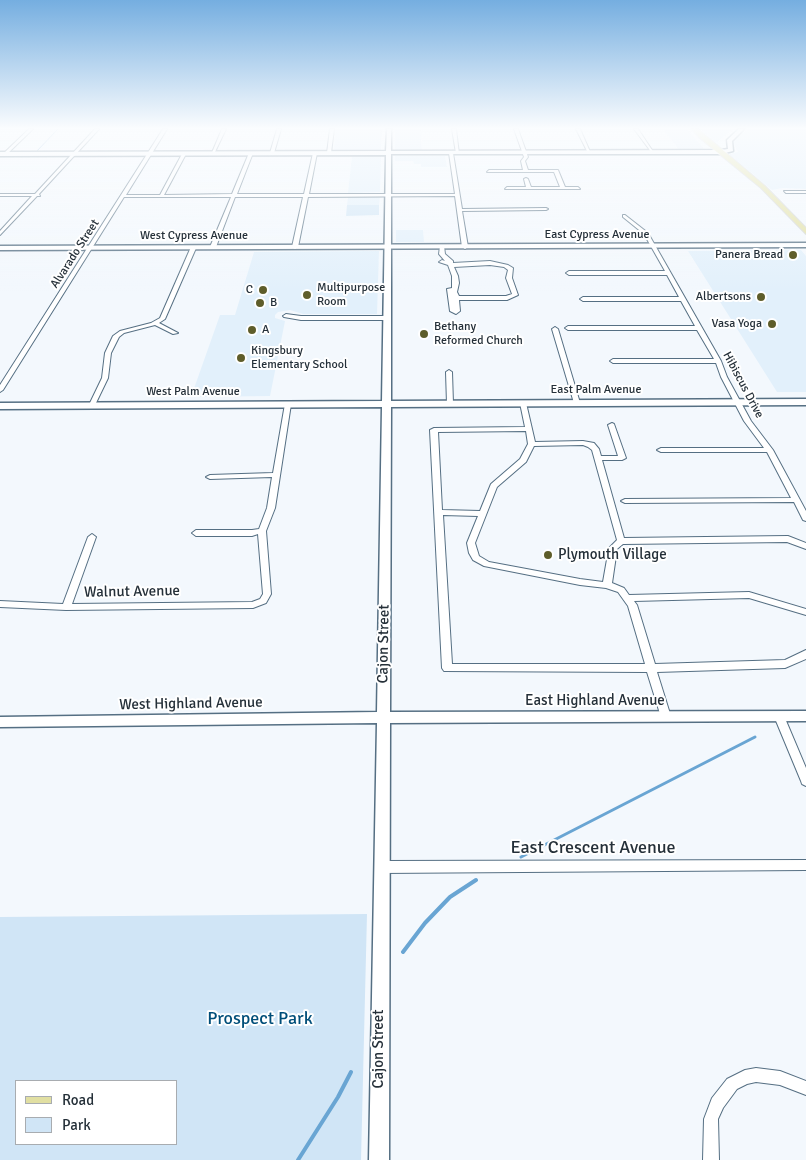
<!DOCTYPE html>
<style>
body{margin:0}
#map{position:relative;width:806px;height:1160px;overflow:hidden;background:#f3f8fd;font-family:Signika,sans-serif}
canvas{display:block}
.legend{position:absolute;left:15px;top:1080px;width:162px;height:65px;box-sizing:border-box;background:#fff;border:1px solid #a8acb0;margin:0;padding:6px 9px;list-style:none;font-size:15px;color:#253039}
.legend li{display:flex;align-items:center;gap:10px;height:25px}
.legend b{width:25px;border:1px solid #a8acb0}
</style>
<div id="map">
<canvas width="806" height="1160"></canvas>
<ul class="legend">
<li><b style="height:6px;background:#e1dfa2"></b>Road</li>
<li><b style="height:14px;background:#d0e5f6"></b>Park</li>
</ul>
</div>
<script>
const g = document.querySelector('canvas').getContext('2d');
g.lineJoin = 'round';
function fill(path, color) {
  g.fillStyle = color;
  g.fill(path, 'evenodd');
}
function shape(rows) {
  const path = new Path2D();
  for (const r of rows) {
    path.moveTo(r[0], r[1]);
    for (let i = 2; i < r.length; i += 2) path.lineTo(r[i], r[i + 1]);
  }
  return path;
}
function stroke(path, color, width, dash) {
  g.strokeStyle = color;
  g.lineWidth = width;
  g.lineCap = dash ? 'butt' : 'round';
  g.setLineDash(dash || []);
  g.stroke(path);
}
function drawText(font, color, halo, rows, align = 'center') {
  g.font = font + ' Signika,sans-serif';
  g.lineWidth = 4;
  g.setLineDash([]);
  g.textBaseline = 'middle';
  g.strokeStyle = halo;
  g.fillStyle = color;
  for (const [text, x, y, turn = 0] of rows) {
    g.save();
    g.translate(x, y);
    g.rotate((+turn || 0) * Math.PI / 180);
    g.textAlign = isNaN(turn) ? turn : align;
    if (halo) g.strokeText(text, 0, 0);
    g.fillText(text, 0, 0);
    g.restore();
  }
}
fill(shape([
 [395,129,420,129,422,150,395,150],
 [663,129,687,129,705,150,679,150],
 [701,129,733,129,716,143],
 [748,129,806,129,806,189,783,188,772,190,729,154,738,152,732,141],
 [335,130,382,130,381,150,334,150],
 [352,156,381,156,380,192,348,193],
 [395,156,445,156,447,167,421,167,421,164,414,164,413,161,395,161],
 [348,197,380,197,379,205,347,205],
 [396,230,423,230,424,242,396,242],
 [801,250,806,256,806,392,777,392,688,251],
 [379,251,377,314,303,314,290,310,278,312,275,315,275,318,285,321,270,396,191,397,220,315,235,315,254,252]
]), '#e2f0fb');
fill(shape([
 [347,205,379,205,379,215,346,216],
 [367,914,361,1160,0,1160,0,917],
 [16,1081,176,1081,176,1144,16,1144]
]), '#d0e5f6');
stroke(shape([
 [35,153,58,129]
]), '#69a5d3', 1);
stroke(shape([
 [521,857,755,737]
]), '#69a5d3', 3);
stroke(shape([
 [403,952,425,923,450,897,476,880],
 [298,1160,338,1097,351,1072]
]), '#69a5d3', 4);
const minor = shape([
 [29,129,33,129,6,155,4,155,4,153,29,129],
 [95,129,99,129,39,194,40,196,37,196,0,235,0,231,32,196,0,196,0,194,35,194,95,129],
 [163,129,167,129,126,195,160,195,182,154,184,153,186,154,164,195,232,194,249,153,251,152,253,153,237,194,304,194,313,153,315,152,317,153,309,194,455,194,449,153,451,152,453,153,462,209,546,208,548,209,546,210,462,211,468,247,465,249,462,247,455,196,308,197,298,247,295,249,292,247,303,197,235,197,216,247,213,249,210,247,231,197,124,197,3,390,0,392,0,385,163,129],
 [222,129,226,129,214,154,211,155,222,129],
 [277,129,281,129,274,153,272,154,270,153,277,129],
 [330,129,334,129,331,153,329,154,327,153,330,129],
 [452,129,456,129,459,154,456,153,452,129],
 [514,129,518,129,528,157,525,161,528,170,558,170,565,187,578,187,580,189,505,189,507,187,526,187,524,179,526,178,528,179,531,187,560,187,554,172,487,172,489,170,523,170,521,161,524,157,514,129],
 [576,129,580,129,591,154,588,153,576,129],
 [634,129,638,129,654,153,652,153,634,129],
 [784,191,806,191,806,193,786,193,784,191],
 [625,215,648,233,721,361,727,377,751,421,773,450,806,511,806,521,803,520,794,502,625,503,621,501,625,499,791,498,767,452,661,452,657,450,661,448,764,448,744,421,721,377,716,363,613,363,610,361,613,359,714,359,697,330,568,330,565,328,568,326,695,326,681,301,583,301,580,299,583,297,679,297,667,275,569,275,566,273,569,271,665,271,644,234,623,217,623,215,625,215],
 [440,246,444,246,445,254,453,261,453,263,490,261,508,265,513,268,512,278,518,295,507,300,459,300,460,311,456,314,450,311,447,289,452,288,452,276,448,265,439,262,442,260,445,261,439,254,440,246],
 [490,265,504,267,508,270,506,278,512,294,506,296,459,296,457,292,459,283,458,276,454,267,490,265],
 [191,247,196,248,165,319,159,323,178,333,173,334,155,325,124,333,119,337,111,353,108,378,95,405,92,407,90,406,89,405,102,378,105,353,113,336,120,331,151,323,160,318,191,247],
 [286,314,301,316,387,316,390,318,387,320,301,320,284,317,283,316,286,314],
 [555,327,558,329,580,403,579,404,575,404,574,403,552,329,555,327],
 [449,370,452,372,453,404,450,406,447,404,446,372,449,370],
 [523,401,526,403,535,442,583,441,594,443,599,449,601,456,618,456,608,425,612,423,614,424,626,458,622,460,602,460,624,538,788,536,806,543,806,549,787,542,623,544,617,549,612,583,624,588,629,595,749,592,806,609,806,615,749,598,634,601,637,605,655,664,785,660,806,650,806,659,785,668,657,672,671,717,670,720,666,721,662,720,661,717,647,672,444,671,442,668,430,430,434,428,525,427,520,403,523,401],
 [526,431,528,444,520,459,491,484,480,511,442,510,438,432,526,431],
 [583,445,588,447,592,450,617,540,609,548,603,582,580,579,489,562,479,556,475,543,497,487,526,462,534,446,583,445],
 [443,515,478,516,467,543,469,553,473,560,484,566,580,585,606,588,618,592,628,606,645,664,452,664,443,515],
 [288,402,291,404,275,508,266,531,271,594,266,603,253,608,66,610,0,607,0,601,63,604,88,537,92,534,96,537,72,604,252,602,260,599,263,594,258,534,252,536,196,536,192,533,196,530,252,530,259,529,267,508,272,477,210,479,206,477,210,475,273,473,285,404,288,402],
 [779,712,783,713,784,716,806,768,806,786,802,784,801,781,774,716,775,713,779,712],
 [806,860,806,870,381,873,377,871,375,867,377,863,381,861,806,860],
 [756,1068,780,1071,806,1081,806,1095,780,1085,756,1082,747,1084,737,1089,723,1108,718,1119,719,1160,703,1160,704,1119,712,1098,727,1079,745,1070,756,1068]
]);
const tertiary = shape([
 [387,129,391,129,391,151,721,150,728,149,727,140,739,129,744,129,732,141,733,151,721,154,391,154,391,401,806,399,806,405,391,407,390,712,806,711,806,721,390,723,389,1160,369,1160,377,723,0,727,0,717,377,712,382,407,0,409,0,403,382,401,386,155,0,156,0,152,386,151,387,129]
]);
const secondary = shape([
 [806,243,806,247,0,250,0,246,806,243]
]);
const primary = shape([
 [692,129,698,129,765,186,806,228,806,234,761,188,701,139,692,129]
]);
stroke(minor, '#556f83', 2);
stroke(tertiary, '#556f83', 3);
stroke(secondary, '#556f83', 3);
stroke(primary, '#d3d6d7', 2);
fill(minor, '#fff');
fill(tertiary, '#fff');
fill(secondary, '#fff');
fill(primary, '#e1dfa2');
const sky = g.createLinearGradient(0, 0, 0, 291);
sky.addColorStop(0, '#75aee0');
sky.addColorStop(0.44, '#fafcfe');
sky.addColorStop(1, '#fafcfe00');
g.fillStyle = sky;
g.fillRect(0, 0, 806, 291);
for (const [x, y, r, color] of [
 [793,255,5,"#5e5d2a"],
 [263,290,5,"#5e5d2a"],
 [307,295,5,"#5e5d2a"],
 [761,297,5,"#5e5d2a"],
 [260,303,5,"#5e5d2a"],
 [772,324,5,"#5e5d2a"],
 [252,330,5,"#5e5d2a"],
 [424,334,5,"#5e5d2a"],
 [241,358,5,"#5e5d2a"],
 [548,555,5,"#5e5d2a"]
]) {
  const dot = new Path2D();
  dot.arc(x, y, r, 0, 2 * Math.PI);
  g.fillStyle = color;
  g.fill(dot);
  stroke(dot, '#fff', 2);
}
drawText('12px', '#253039', '#fff', [
 ["East Cypress Avenue",597,235],
 ["West Cypress Avenue",194,236],
 ["Alvarado Street",75,254,-57],
 ["Hibiscus Drive",743,385,62],
 ["East Palm Avenue",596,390],
 ["West Palm Avenue",193,392]
]);
drawText('12px', '#253039', '#fff', [
 ["Panera Bread",783,255,"right"],
 ["Multipurpose",317,288],
 ["Room",317,302],
 ["C",253,290,"right"],
 ["Albertsons",751,297,"right"],
 ["B",270,303],
 ["Vasa Yoga",762,324,"right"],
 ["Bethany",434,327],
 ["Reformed Church",434,341],
 ["A",262,330],
 ["Kingsbury",251,351],
 ["Elementary School",251,365]
], 'left');
drawText('15px', '#253039', '#fff', [
 ["Plymouth Village",558,555]
], 'left');
drawText('15px', '#253039', '#fff', [
 ["Walnut Avenue",132,592,-1],
 ["Cajon Street",384,644,-89],
 ["East Highland Avenue",595,701],
 ["West Highland Avenue",191,704,-1],
 ["Cajon Street",379,1049,-90]
]);
drawText('18px', '#253039', '#fff', [
 ["East Crescent Avenue",593,848]
]);
drawText('18px', '#004e79', '#fff', [
 ["Prospect Park",260,1019]
]);
</script>
